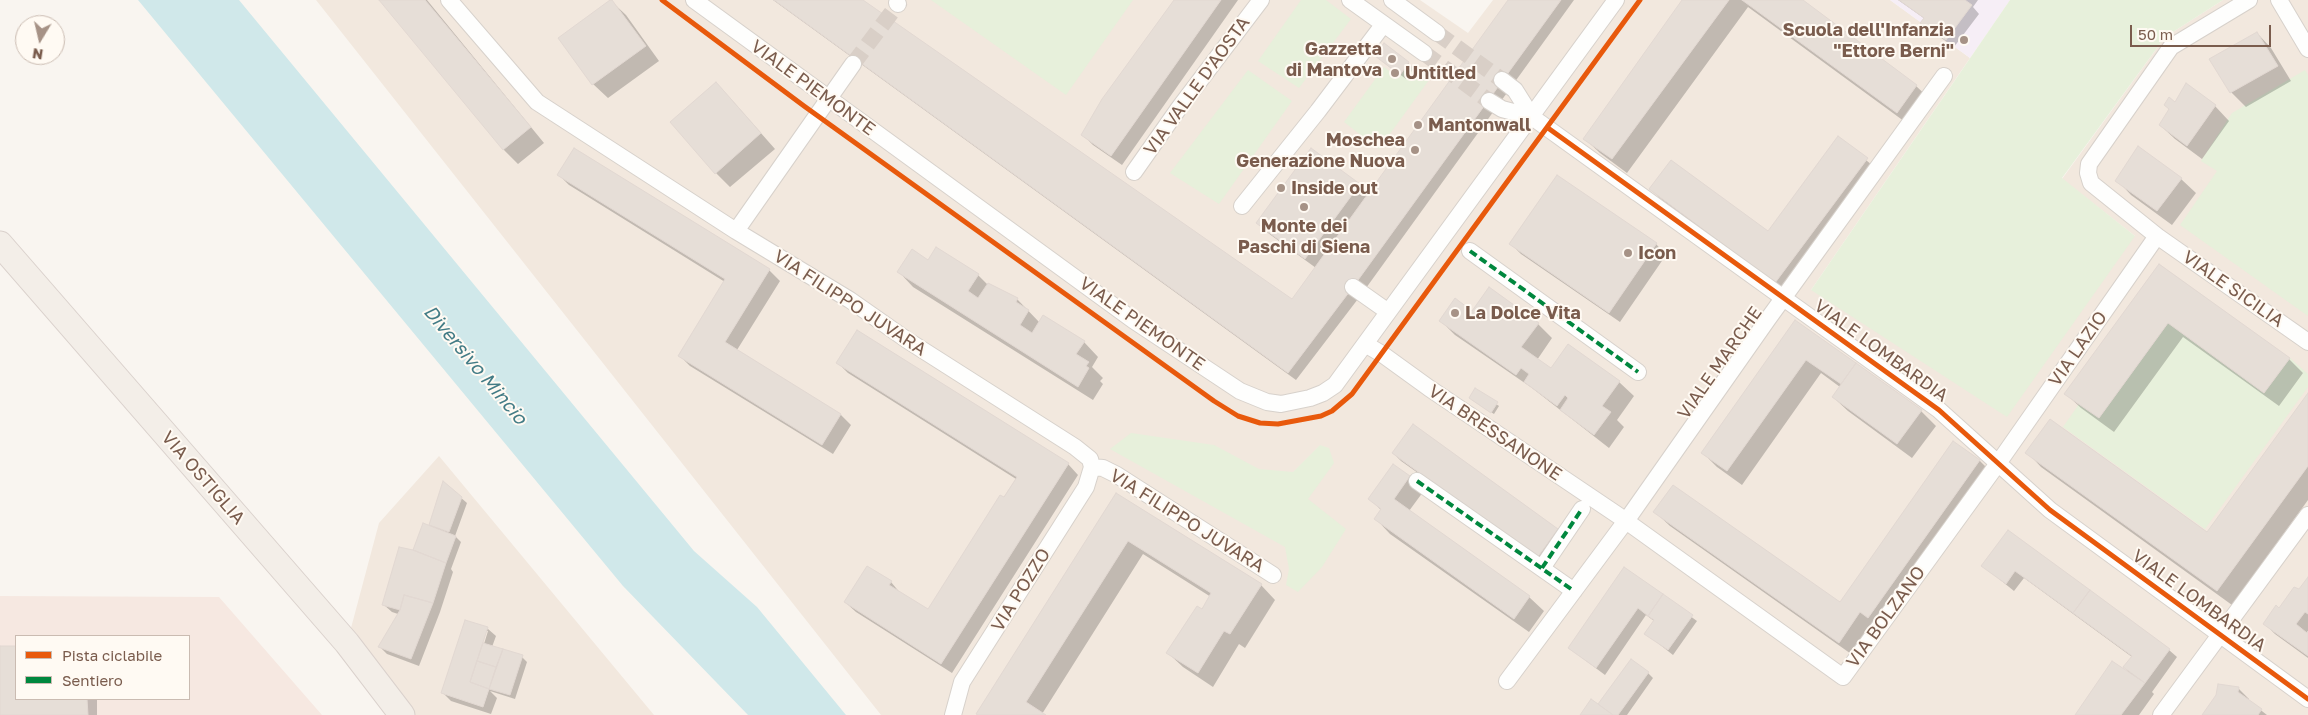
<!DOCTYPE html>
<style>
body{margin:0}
#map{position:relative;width:2308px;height:715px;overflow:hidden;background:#f9f5f0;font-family:"Golos Text",sans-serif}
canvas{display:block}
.legend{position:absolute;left:15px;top:635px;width:175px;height:65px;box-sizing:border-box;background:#fffaf3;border:1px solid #cabbb1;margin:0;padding:6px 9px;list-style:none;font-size:15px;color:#7a5c4d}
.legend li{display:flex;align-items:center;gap:10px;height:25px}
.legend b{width:25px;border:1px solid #cabbb1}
.north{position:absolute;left:15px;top:15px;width:50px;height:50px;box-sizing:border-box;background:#fffaf3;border:1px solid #cabbb1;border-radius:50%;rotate:189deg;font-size:14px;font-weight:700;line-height:20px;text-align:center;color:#7a5c4d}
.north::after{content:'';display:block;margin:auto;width:18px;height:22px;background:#a69286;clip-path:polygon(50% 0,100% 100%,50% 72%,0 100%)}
.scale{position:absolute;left:2130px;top:25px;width:141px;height:22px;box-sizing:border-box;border:2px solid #7a5c4d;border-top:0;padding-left:6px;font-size:15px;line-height:18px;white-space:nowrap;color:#7a5c4d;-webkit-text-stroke:4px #fffaf3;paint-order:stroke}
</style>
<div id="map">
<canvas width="2308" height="715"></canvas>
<ul class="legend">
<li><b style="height:6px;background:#e8590c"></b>Pista ciclabile</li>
<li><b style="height:6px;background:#00873e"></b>Sentiero</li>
</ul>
<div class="north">N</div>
<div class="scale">50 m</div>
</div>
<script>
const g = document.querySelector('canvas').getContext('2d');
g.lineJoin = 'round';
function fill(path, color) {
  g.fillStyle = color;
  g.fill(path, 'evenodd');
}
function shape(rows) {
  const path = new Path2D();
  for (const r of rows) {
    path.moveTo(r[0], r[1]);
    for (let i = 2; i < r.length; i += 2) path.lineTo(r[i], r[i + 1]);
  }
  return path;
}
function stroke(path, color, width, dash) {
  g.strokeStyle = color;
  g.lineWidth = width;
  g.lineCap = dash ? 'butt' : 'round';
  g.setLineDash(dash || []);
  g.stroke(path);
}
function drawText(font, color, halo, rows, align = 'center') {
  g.font = font + ' "Golos Text",sans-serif';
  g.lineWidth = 4;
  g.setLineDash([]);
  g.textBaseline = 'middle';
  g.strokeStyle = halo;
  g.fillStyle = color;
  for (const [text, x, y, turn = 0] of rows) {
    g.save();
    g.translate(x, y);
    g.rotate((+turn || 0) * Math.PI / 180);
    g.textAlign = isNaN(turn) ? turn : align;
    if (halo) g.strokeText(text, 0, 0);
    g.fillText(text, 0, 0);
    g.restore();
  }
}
fill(shape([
 [316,0,1420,0,1468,33,1493,0,1890,0,1970,58,1811,290,2135,236,2062,179,2165,37,2223,0,2308,0,2308,715,881,715],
 [439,456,654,715,402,715,347,643,379,523]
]), '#f2e8de');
fill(shape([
 [0,596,219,597,322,715,0,715],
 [16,636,189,636,189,699,16,699]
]), '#f6e8e1');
fill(shape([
 [1890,0,2010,0,1970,58]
]), '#f6eef6');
fill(shape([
 [931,0,1133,0,1066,95],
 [1301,0,1326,0,1351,19,1299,88,1258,61],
 [2010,0,2223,0,2165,37,2062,178,2135,236,2007,417,1811,290],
 [1408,65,1429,80,1379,149,1344,122,1384,67,1399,78],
 [1248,70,1292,101,1219,204,1170,173],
 [2305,70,2308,75,2308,316,2180,225,2217,171,2201,161,2232,113],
 [2168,323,2264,393,2290,358,2308,374,2308,387,2205,529,2063,427,2079,404,2099,418],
 [1131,433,1214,445,1259,469,1293,472,1320,445,1329,448,1334,463,1308,499,1346,529,1322,567,1298,592,1286,585,1289,569,1285,547,1110,449]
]), '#e7f0db');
fill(shape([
 [138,0,239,0,694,551,757,607,846,715,748,715,623,586]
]), '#d0e8ea');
fill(shape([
 [381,0,427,0,544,143,518,164,504,150],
 [773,0,861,0,1292,301,1316,268,1268,233,1257,222,1359,185,1369,194,1509,0,1574,0,1361,295,1296,380],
 [1176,0,1238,0,1122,165,1093,145,1083,135],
 [1683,0,1801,0,1916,86,1931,100,1912,127,1748,7,1627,173,1600,153,1585,139],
 [1898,0,1978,0,1973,7,1979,14,1954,47,1930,30,1922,22,1925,19],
 [611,1,626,15,659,61,608,98,593,84],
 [2257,33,2271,48,2291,81,2246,107,2231,92,2211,59],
 [1382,61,1408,63,1414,68,1406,79],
 [730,98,775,149,730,187,716,173],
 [2175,103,2215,106,2229,121,2202,159,2175,139,2160,125],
 [1838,137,1878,170,1786,292,1661,199,1651,189,1768,232],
 [574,150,769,270,780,281,737,350,841,415,851,425,833,454,690,366,679,355,725,282,569,185,559,175],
 [1557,176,1656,244,1666,255,1620,322,1521,254,1510,243],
 [2181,179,2196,193,2172,225,2131,195,2117,180],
 [928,261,978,275,987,284,1017,299,1040,323,1084,342,1098,357,1092,367,1103,378,1100,381,1103,384,1093,400,913,287,899,272],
 [2160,265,2289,359,2303,373,2279,406,2183,337,2114,432,2081,408,2066,394],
 [1473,313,1538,324,1552,338,1537,360,1551,369,1619,382,1634,396,1617,420,1624,427,1609,448,1532,388,1455,335,1440,320],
 [1796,322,1921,411,1936,426,1912,458,1848,411,1833,397,1840,387,1821,373,1742,485,1717,467,1703,453],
 [838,363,1068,464,1078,475,952,673,856,612,845,602,891,582,901,594,928,611,1016,479,848,373],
 [1475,390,1499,406,1494,414,1472,400],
 [2308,395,2308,500,2232,605,2041,467,2027,452,2207,534],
 [1954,443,1980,461,1994,475,1854,656,1670,526,1655,512,1840,604],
 [1393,453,1557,530,1565,538,1546,564,1401,461],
 [1409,477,1423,492,1409,511,1529,597,1544,611,1529,632,1390,534,1376,519,1382,511,1370,499],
 [444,483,467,503,455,536,461,542,451,569,453,572,440,612,419,666,387,654,380,647,398,614,392,612,384,605,430,526],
 [1116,494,1261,585,1275,600,1245,648,1239,644,1213,687,1183,667,1168,653,1211,597,1143,554,1042,714,1044,715,979,715],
 [2008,532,2169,650,2177,657,2152,692,2154,694,2139,715,2076,715,2131,676,2125,667,2132,657,2024,578,2014,591,1983,566],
 [1625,569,1697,621,1673,655,1645,633,1654,621,1646,615,1605,675,1569,648],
 [2308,580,2308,658,2275,634,2265,624,2300,591],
 [466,622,488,629,496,636,492,647,522,657,527,662,515,699,490,691,497,698,491,714,451,701,443,693],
 [486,631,488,631,484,644,482,644],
 [0,648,16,648,16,699,97,699,97,715,0,715],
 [1648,673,1653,678,1627,715,1581,715,1599,706],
 [2239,689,2249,699,2249,701,2267,715,2204,715]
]), '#0003');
const building = shape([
 [379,0,425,0,531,127,503,150,379,0],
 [610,0,612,0,646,46,592,85,558,38,610,0],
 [774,0,863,0,1292,299,1508,0,1561,0,1353,287,1288,373,774,0],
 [1174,0,1221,0,1111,156,1081,135,1102,99,1174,0],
 [1682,0,1729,0,1612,159,1583,139,1682,0],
 [1742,0,1803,0,1917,85,1897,113,1742,0],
 [1899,0,1965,0,1972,5,1946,40,1920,23,1924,18,1899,0],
 [2257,32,2278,66,2230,93,2209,59,2257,32],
 [1384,43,1409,62,1400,75,1375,56,1384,43],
 [716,82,761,133,715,174,670,122,716,82],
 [2186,83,2216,105,2187,146,2159,125,2169,109,2164,105,2169,97,2175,102,2186,83],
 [1838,136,1868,158,1775,283,1649,189,1671,160,1768,231,1838,136],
 [2138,146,2182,178,2157,211,2115,181,2138,146],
 [574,148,770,269,725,342,841,414,822,445,678,356,725,279,557,175,574,148],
 [1311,148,1360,184,1305,259,1256,223,1311,148],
 [1557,175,1657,243,1609,313,1509,244,1557,175],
 [936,247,979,274,968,291,978,298,988,283,1018,298,1016,302,1029,310,1020,325,1032,333,1043,315,1085,341,1076,354,1089,362,1086,366,1089,368,1078,387,897,272,912,249,928,260,936,247],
 [2159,264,2290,358,2264,393,2168,323,2099,418,2064,394,2159,264],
 [1489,287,1539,323,1521,347,1551,368,1568,344,1620,381,1602,406,1611,412,1594,435,1560,410,1568,398,1565,395,1557,406,1524,382,1529,374,1521,368,1516,375,1439,321,1455,298,1472,311,1489,287],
 [1795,320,1856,363,1841,384,1806,360,1727,471,1701,453,1795,320],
 [857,330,1069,463,941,664,844,602,867,566,892,581,889,585,928,609,1000,495,1004,497,1017,477,836,363,857,330],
 [1856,363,1922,410,1897,444,1832,397,1856,363],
 [1475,388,1498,402,1491,413,1469,398,1475,388],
 [2308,393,2308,466,2217,591,2025,453,2050,419,2207,532,2308,393],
 [1413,424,1558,529,1537,558,1392,453,1413,424],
 [1953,441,1980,460,1868,618,1860,612,1839,643,1653,512,1673,485,1840,602,1953,441],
 [1393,464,1410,476,1394,499,1530,596,1514,619,1374,519,1381,509,1368,499,1393,464],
 [443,481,462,497,449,532,429,525,443,481],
 [1116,493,1262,584,1230,634,1224,631,1198,673,1166,653,1197,606,1202,609,1211,593,1128,541,1026,702,1046,715,978,715,976,714,1116,493],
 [423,523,456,536,446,563,413,550,423,523],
 [2008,530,2090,590,2073,613,2015,571,2006,584,1981,566,2008,530],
 [399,547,413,550,446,563,433,603,404,595,400,610,382,605,399,547],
 [1624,567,1663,594,1648,616,1638,608,1596,668,1568,648,1624,567],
 [2308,577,2308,614,2305,612,2296,624,2307,633,2308,631,2308,656,2263,624,2276,605,2279,608,2294,587,2299,589,2308,577],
 [2090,590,2170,649,2145,683,2123,667,2132,656,2073,613,2090,590],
 [1663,594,1693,615,1668,650,1644,634,1654,620,1648,616,1663,594],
 [404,595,433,603,411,659,378,647,400,610,404,595],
 [465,620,488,627,470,682,489,689,483,707,441,693,465,620],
 [483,643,503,649,496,667,477,661,483,643],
 [0,646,16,646,16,699,87,699,88,715,0,715,0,646],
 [503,649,523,655,510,695,489,689,503,649],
 [1631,659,1649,672,1618,715,1613,715,1598,704,1631,659],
 [477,661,496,667,489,689,470,682,477,661],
 [2112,661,2145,683,2121,715,2075,715,2112,661],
 [2218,684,2239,687,2238,692,2262,709,2258,715,2202,715,2216,695,2218,684],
 [1591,699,1598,704,1613,715,1580,715,1591,699]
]);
fill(building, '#e6ded7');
stroke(building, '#e2d8d2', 1);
stroke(shape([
 [1437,33,1502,80],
 [1424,53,1489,101],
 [853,64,901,0]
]), '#d9cfc7', 16, [16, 8]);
const street = shape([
 [449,0,537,102,736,231,850,300,907,340,1075,447,1090,459,1092,467],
 [694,0,1133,320,1240,391,1267,402,1281,404,1310,398,1323,393,1335,385,1616,0],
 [1350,0,1424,53],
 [1392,0,1437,33],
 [2249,0,2171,47,2089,164,2088,173,2091,183,2157,236,2308,342],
 [2279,0,2308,49],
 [897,3,898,4],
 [1502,80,1515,90,1532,117,1939,410,2050,510,2308,699],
 [1489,101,1502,109,1532,117],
 [1134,172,1179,108,1261,0],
 [1242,206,1318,111,1383,25],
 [736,231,853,64],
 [1470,251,1638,372],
 [1353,287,1387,311],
 [1365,344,1382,354,1429,388,1619,516,1843,677,1999,462,2157,236],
 [1092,467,1103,468,1117,475,1273,575],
 [1417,481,1574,591],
 [1542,568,1582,509],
 [1507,681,1631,514,1768,319,1944,76],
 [953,715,962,682,1086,487,1092,467],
 [2161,715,2308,515]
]);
const primary = shape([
 [0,244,347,643,402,715]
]);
stroke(street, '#d7d1cb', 18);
stroke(primary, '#dad1cc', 27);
stroke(street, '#fefefd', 16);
stroke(primary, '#f3eee8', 25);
stroke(shape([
 [1470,251,1638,372],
 [1417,481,1574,591],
 [1542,568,1582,509]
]), '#00873e', 4, [8, 4]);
stroke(shape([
 [662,0,804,106,1214,401,1238,416,1260,423,1278,424,1321,416,1332,411,1352,394,1640,0],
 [1548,128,1939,410,2050,510,2308,699]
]), '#e8590c', 5);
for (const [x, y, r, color] of [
 [1964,40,5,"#a69286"],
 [1392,59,5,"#a69286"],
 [1395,73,5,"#a69286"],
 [1418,125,5,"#a69286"],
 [1415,150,5,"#a69286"],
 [1281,188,5,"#a69286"],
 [1304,207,5,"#a69286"],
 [1628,253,5,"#a69286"],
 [1455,313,5,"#a69286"]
]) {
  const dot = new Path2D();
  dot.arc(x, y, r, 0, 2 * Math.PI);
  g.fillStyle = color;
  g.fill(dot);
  stroke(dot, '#fffaf3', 2);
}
drawText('bold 18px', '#7a5c4d', '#fffaf3', [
 ["Scuola dell'Infanzia",1954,30,"right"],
 ["\"Ettore Berni\"",1954,51,"right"],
 ["Gazzetta",1382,49,"right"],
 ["di Mantova",1382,70,"right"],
 ["Untitled",1405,73],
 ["Mantonwall",1428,125],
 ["Moschea",1405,140,"right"],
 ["Generazione Nuova",1405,161,"right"],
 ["Inside out",1291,188],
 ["Monte dei",1304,226,"center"],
 ["Paschi di Siena",1304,247,"center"],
 ["Icon",1638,253],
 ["La Dolce Vita",1465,313]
], 'left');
drawText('18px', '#7a5c4d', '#fffaf3', [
 ["VIA VALLE D'AOSTA",1197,86,-54],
 ["VIALE PIEMONTE",813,88,36],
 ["VIALE SICILIA",2233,289,35],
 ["VIA FILIPPO JUVARA",850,303,33],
 ["VIALE PIEMONTE",1142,324,35],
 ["VIA LAZIO",2078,349,-55],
 ["VIALE LOMBARDIA",1881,351,36],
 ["VIALE MARCHE",1720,363,-55],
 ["VIA BRESSANONE",1495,433,34],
 ["VIA OSTIGLIA",203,478,49],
 ["VIA FILIPPO JUVARA",1187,521,32],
 ["VIA POZZO",1021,590,-58],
 ["VIALE LOMBARDIA",2199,601,36],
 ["VIA BOLZANO",1886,617,-54]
]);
drawText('italic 19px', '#437c86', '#fffaf3', [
 ["Diversivo Mincio",475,365,50]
]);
</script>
